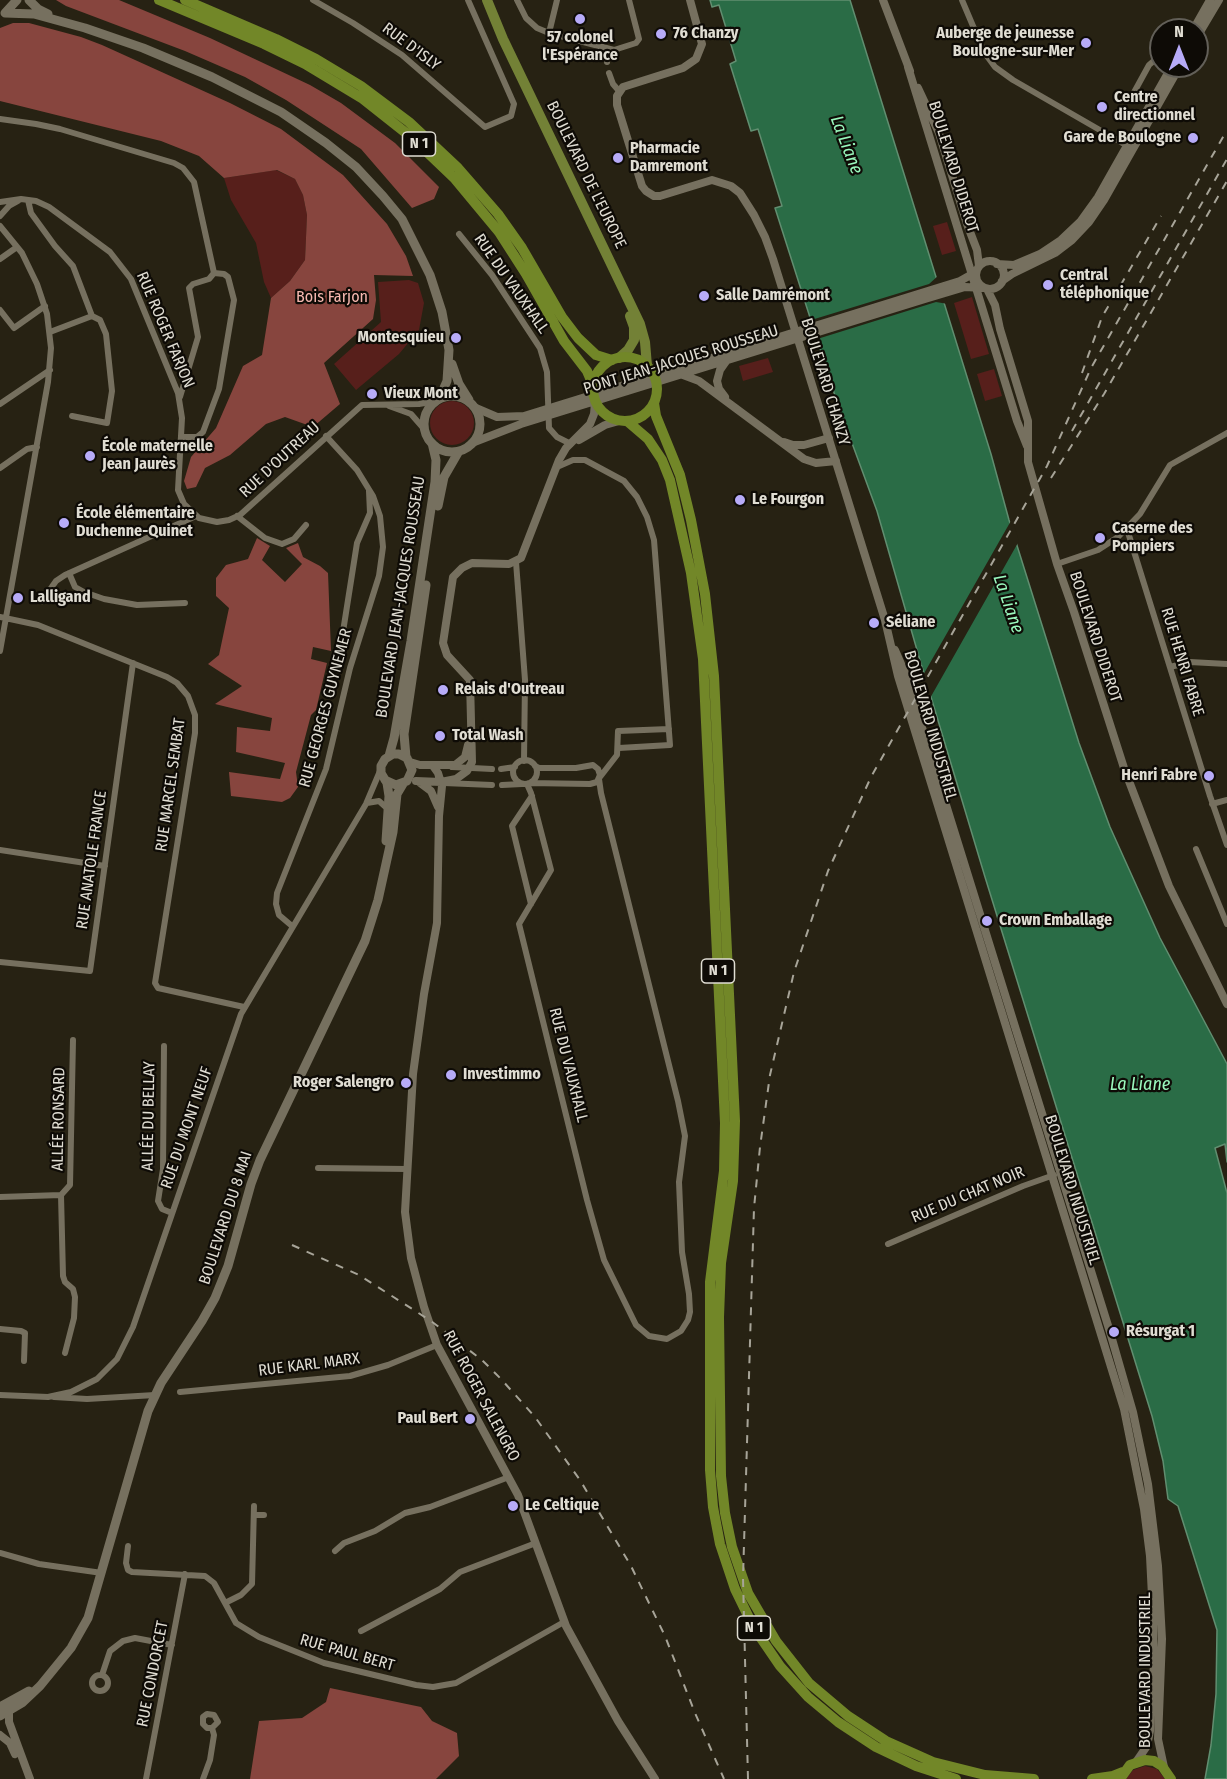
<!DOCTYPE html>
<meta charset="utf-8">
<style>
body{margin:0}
#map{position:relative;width:1227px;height:1779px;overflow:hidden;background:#272213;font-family:"Fira Sans Condensed",sans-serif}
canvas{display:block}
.north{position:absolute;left:1149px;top:18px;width:60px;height:60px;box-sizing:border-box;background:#0e0b06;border:2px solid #625f58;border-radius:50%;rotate:0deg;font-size:16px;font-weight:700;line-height:24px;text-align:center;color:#e0ddd3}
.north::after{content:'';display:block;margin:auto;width:21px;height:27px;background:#b7abf8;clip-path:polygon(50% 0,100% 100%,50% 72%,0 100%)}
</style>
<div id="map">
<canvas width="1227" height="1779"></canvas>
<div class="north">N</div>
</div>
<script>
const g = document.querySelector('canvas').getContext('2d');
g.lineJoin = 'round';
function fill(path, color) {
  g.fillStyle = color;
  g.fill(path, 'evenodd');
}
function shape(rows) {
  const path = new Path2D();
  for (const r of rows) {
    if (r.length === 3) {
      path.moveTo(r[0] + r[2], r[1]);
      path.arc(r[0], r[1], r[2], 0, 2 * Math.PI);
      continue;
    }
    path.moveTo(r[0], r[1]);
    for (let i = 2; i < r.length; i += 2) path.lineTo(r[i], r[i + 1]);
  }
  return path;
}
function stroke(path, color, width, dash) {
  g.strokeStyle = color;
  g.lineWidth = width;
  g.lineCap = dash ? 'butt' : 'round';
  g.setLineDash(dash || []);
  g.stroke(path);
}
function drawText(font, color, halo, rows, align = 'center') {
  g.font = font + ' "Fira Sans Condensed",sans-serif';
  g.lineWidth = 4.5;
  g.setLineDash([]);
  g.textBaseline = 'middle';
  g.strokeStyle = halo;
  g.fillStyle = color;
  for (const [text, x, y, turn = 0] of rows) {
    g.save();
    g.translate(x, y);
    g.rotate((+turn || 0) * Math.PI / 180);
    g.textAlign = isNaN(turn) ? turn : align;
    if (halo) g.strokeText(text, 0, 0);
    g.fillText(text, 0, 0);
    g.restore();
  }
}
fill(shape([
 [276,170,295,179,303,195,307,215,305,260,290,281,271,298,264,282,256,243,231,200,224,178],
 [947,222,956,251,942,255,933,226],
 [409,280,418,283,424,303,419,330,399,354,356,390,334,364,381,322,378,282],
 [972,297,989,354,971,359,954,303],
 [768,358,773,372,743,381,739,366],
 [994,369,1002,396,985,401,977,374],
 [452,423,22],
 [1145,1766,1157,1769,1165,1779,1126,1779,1133,1770]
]), '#571f1b');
fill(shape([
 [56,0,119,0,210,38,310,85,341,103,395,143,439,187,434,199,412,208,361,149,286,100,245,77,185,51,66,6],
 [13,23,29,23,81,37,102,45,230,103,281,129,343,175,387,224,406,256,413,276,374,275,376,300,373,319,324,363,340,404,313,427,285,417,266,424,230,455,205,468,196,487,187,489,184,481,191,457,216,428,243,366,262,355,271,298,290,281,305,260,307,215,303,195,295,179,277,170,224,178,199,156,161,141,0,101,0,28],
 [257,538,270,546,262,560,285,582,302,564,286,548,298,543,303,557,320,566,328,573,331,651,313,647,311,659,327,663,316,710,311,715,296,772,298,787,290,798,282,802,231,796,229,772,280,779,285,763,236,752,237,727,270,731,272,718,215,704,242,686,208,664,219,655,229,608,216,596,216,578,226,565,248,559],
 [330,1688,421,1707,432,1721,457,1733,459,1756,436,1779,250,1779,259,1721,302,1718,326,1702]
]), '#87453e');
const water = shape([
 [710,0,850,0,991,454,1009,520,1079,743,1110,827,1160,938,1227,1064,1227,1162,1225,1144,1215,1148,1227,1193,1227,1779,1205,1779,1211,1745,1216,1694,1217,1630,1178,1506,1168,1499,1163,1461,1152,1416,985,877,919,657,877,511,838,405,775,208,782,206,758,129,751,131,730,64,736,61,719,5,712,7,710,0]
]);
fill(water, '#2a6c46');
stroke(water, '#618e70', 1.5);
fill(shape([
 [939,275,948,304,936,302,814,340,808,321,929,284],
 [1012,519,1019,541,929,700,922,677]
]), '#272213');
stroke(shape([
 [313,0,353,23,402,55,485,127,511,116,514,104,468,0],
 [517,0,526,18,537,28,549,33,614,50,636,43,639,39,629,0],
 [962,0,984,52,995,67,1013,80,1131,148],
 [549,33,557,0],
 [606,49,607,62],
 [609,73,613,84,619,91],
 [1132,96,1149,65,1156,59],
 [0,119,36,124,60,129,174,163,183,168,194,182,214,273],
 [28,200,31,213,55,246,73,266,92,316],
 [0,202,21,199,36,201,49,207,110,252,131,279,178,393,182,418,178,490,184,504,199,518,217,522,229,520,240,515,362,405,419,404,436,401],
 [0,216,9,206,18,201],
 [0,226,22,253,37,284,47,314,51,348,48,382,0,651],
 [459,234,492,275,540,348,547,372,549,428,557,437,571,444],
 [0,259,17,247],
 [0,310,14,328,45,306],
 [50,332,92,316,100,320,106,334,112,391,107,423,72,416],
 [180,397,198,337,189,288,193,284,209,279,214,273],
 [0,404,50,370],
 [389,406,411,414,425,430],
 [181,437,197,437,203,432,219,389,234,300,228,277,224,274,214,273],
 [557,467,573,460,585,460,624,481,637,497,647,517,654,540,670,745,619,748],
 [0,468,27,449,37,447],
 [237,516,265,538,282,544,294,539,306,525],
 [1127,529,1210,796,1227,845],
 [516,562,525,680,524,761],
 [1057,564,1098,550,1118,537,1140,514,1170,465,1227,433],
 [69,573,75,587,84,592,104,599,137,605,185,603],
 [42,601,56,581,65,575,196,516],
 [0,617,38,625,167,677,177,683,188,696,195,715,195,733,155,983,158,988,244,1007],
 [342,638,357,543,370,513,369,491],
 [1170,667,1190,662,1227,664],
 [525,772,12],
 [452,767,492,769],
 [501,769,515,767],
 [600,777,617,755,618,731,669,729],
 [444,783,492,785],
 [529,783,590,784,597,782,600,775,598,769,593,765,576,768,539,768,535,766],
 [527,784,531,793,551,870,519,924,587,1200,604,1260,636,1325,649,1336,667,1339,681,1331,688,1320,690,1312,689,1294,682,1252,679,1182,685,1136,678,1101,601,793,599,779],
 [502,785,522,784],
 [367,803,379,801,389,810],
 [1212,804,1227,800],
 [1196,849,1227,924],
 [0,850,105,866],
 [531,904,512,826,532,796],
 [292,926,279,915,276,904,277,893,326,769,350,668,379,576,383,547,380,516,373,496,357,470,326,436],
 [0,962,90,971,133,663],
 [164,1046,163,1169,158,1201,162,1209,172,1213],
 [318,1168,407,1169],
 [61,1195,63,1276,65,1282,73,1289,75,1297,74,1318,65,1353],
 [0,1197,61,1195,70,1185,73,1040],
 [888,1244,1023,1186,1054,1175],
 [0,1329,21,1331,25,1333,24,1361],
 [180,1392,350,1376,388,1365,437,1345],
 [0,1395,48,1397,71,1392,97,1379,117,1359,133,1327,241,1014,366,804,380,771],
 [54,1397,87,1399,155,1395],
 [254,1515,264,1515],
 [128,1546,126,1563,128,1570,132,1572,205,1576,214,1583,236,1623,259,1637,324,1663,416,1685,433,1687,456,1683,564,1622],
 [335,1551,344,1543,375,1531,405,1513,430,1507,509,1477],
 [0,1553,39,1564,102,1573],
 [225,1603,241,1595,252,1584,254,1506],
 [361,1631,440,1589,460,1572,536,1543],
 [102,1675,110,1651,123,1641,135,1638,172,1645],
 [100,1683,8],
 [146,1779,185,1574],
 [203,1779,210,1760,214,1735,212,1728,218,1722,214,1715,207,1714,203,1717,203,1724,207,1728,212,1728]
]), '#76705f', 6);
stroke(shape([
 [690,0,702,44,696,59,683,68,623,87,617,96,617,105,642,186,646,191,654,196,660,196,712,180,731,186,740,193,754,215,765,237,773,259,885,620,898,676,1124,1409,1144,1509,1150,1556,1153,1616,1154,1663,1150,1731,1147,1746,1136,1762],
 [883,0,910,71],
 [1193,30,1210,0],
 [1197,37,1219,0],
 [908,67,1017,421,1027,446],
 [918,88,939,133,967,224,977,250,979,266],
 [990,275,14],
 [997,264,1014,265,1040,254,1061,240,1080,222,1098,197,1172,66],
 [1002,281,1012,274,1055,253,1072,240,1089,222,1104,200,1180,66],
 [987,289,995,305,1000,329,1028,421,1028,462,1057,564,1074,612,1124,768,1169,886,1227,1004],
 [683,375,699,381,804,459,816,463,836,461],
 [725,397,719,389,717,381,720,370,727,360],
 [476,408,497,417,524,416,960,281,976,272],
 [579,440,605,425,619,421],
 [784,442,793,445,804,445,829,438],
 [472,443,521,424,925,299,965,287,983,288],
 [895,650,905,673,1110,1332,1133,1412,1148,1484,1158,1566,1162,1639,1158,1739,1164,1767],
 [410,762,420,765,455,765,465,757,468,745],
 [433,766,438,773,442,786,439,816,437,923,424,994,413,1074,405,1212,411,1258,424,1307,437,1345,518,1495,566,1626,618,1721,655,1779],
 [416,781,441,782,456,779,467,771,472,762,470,680,447,655,443,643,453,577,462,568,472,563,509,564,521,558,559,460,566,448,590,424,594,414,595,402],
 [419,782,431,791,438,807],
 [9,1711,9,1722,30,1779],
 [0,1735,10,1743,15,1754]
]), '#76705f', 8);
stroke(shape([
 [29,0,38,9,48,14],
 [5,13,34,14,85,28,143,48,212,77,281,112,326,143,356,167,383,196,402,219,430,275,442,312,449,350,447,381,439,399],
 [5,13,17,0],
 [452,364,459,384,469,400],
 [452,424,28],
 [438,506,444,477,459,451],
 [389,756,394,738,411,641,435,482,436,460,432,443],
 [406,757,404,734,426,585],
 [385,780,396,785,407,781,412,770,407,758,399,754,393,754,385,759,381,766,381,773,387,783,389,796,386,841],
 [0,1707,29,1691],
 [0,1716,22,1703,40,1686,71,1648,88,1618,148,1411,161,1383,202,1321,215,1298,228,1266,251,1184,260,1160,365,941,378,900,393,832,397,794,403,784]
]), '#76705f', 9);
stroke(shape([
 [487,0,503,39,640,324,645,342,647,366],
 [619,358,628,350,634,340,634,327,630,316]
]), '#738136', 10);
stroke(shape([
 [159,0,264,44,305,64,363,99,411,137,455,179,499,232,526,274,564,341,587,371,593,385],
 [185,0,276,39,316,59,361,86,409,122,458,168,498,214,522,248,562,317,578,338,596,355,612,360],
 [625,389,32],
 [654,403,656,416,680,475,691,520,705,594,714,676,735,1121,733,1181,721,1263,719,1317,721,1476,725,1513,732,1547,748,1593,776,1641,809,1683,848,1716,886,1741,933,1762,985,1775,1034,1779],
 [627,421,648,439,662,460,670,480,691,573,703,659,725,1123,724,1171,710,1282,710,1470,713,1507,720,1544,735,1589,754,1628,780,1666,808,1697,838,1722,876,1747,916,1766,956,1779],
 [1092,1779,1113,1776,1123,1772],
 [1120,1779,1130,1765,1145,1760,1154,1761,1162,1766,1171,1779]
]), '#728728', 10);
stroke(shape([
 [1082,373,1102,317,1161,216],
 [1072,431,1227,159],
 [1051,478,1104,394,1227,181],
 [292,1245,359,1275,431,1321,482,1360,501,1379,535,1417,580,1480,631,1566,665,1636,695,1713,724,1779],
 [748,1779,743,1578,754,1208,760,1147,770,1075,794,972,828,871,871,777,1047,466,1091,368,1227,130]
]), '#a7a498', 2, [8, 8]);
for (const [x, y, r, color] of [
 [580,19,6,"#b7abf8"],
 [661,34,6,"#b7abf8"],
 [1086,43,6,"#b7abf8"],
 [1102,107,6,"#b7abf8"],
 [1193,138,6,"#b7abf8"],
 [618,158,6,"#b7abf8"],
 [1048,285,6,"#b7abf8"],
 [704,296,6,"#b7abf8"],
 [456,338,6,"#b7abf8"],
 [372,394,6,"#b7abf8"],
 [90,456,6,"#b7abf8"],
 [740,500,6,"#b7abf8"],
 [64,523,6,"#b7abf8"],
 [1100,538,6,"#b7abf8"],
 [18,598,6,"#b7abf8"],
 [874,623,6,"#b7abf8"],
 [443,690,6,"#b7abf8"],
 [440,736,6,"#b7abf8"],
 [1209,776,6,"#b7abf8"],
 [987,921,6,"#b7abf8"],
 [451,1075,6,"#b7abf8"],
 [406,1083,6,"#b7abf8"],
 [1114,1332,6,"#b7abf8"],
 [470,1419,6,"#b7abf8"],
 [513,1506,6,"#b7abf8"]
]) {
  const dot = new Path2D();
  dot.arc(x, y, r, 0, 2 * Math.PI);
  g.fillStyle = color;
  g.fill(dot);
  stroke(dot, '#0e0b06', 2);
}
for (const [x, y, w] of [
 [419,144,33],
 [718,971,33],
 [754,1628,33]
]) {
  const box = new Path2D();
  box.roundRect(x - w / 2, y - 12, w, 24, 4.5);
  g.fillStyle = '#0e0b06';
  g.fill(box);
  stroke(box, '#e0ddd3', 1.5);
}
drawText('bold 15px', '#e0ddd3', null, [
 ["N 1",419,144],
 ["N 1",718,971],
 ["N 1",754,1628]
]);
drawText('bold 16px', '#e0ddd3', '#0e0b06', [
 ["76 Chanzy",673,34],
 ["Auberge de jeunesse",1074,34,"right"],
 ["Boulogne-sur-Mer",1074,52,"right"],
 ["57 colonel",580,38,"center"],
 ["l'Espérance",580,56,"center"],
 ["Centre",1114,98],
 ["directionnel",1114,116],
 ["Gare de Boulogne",1181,138,"right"],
 ["Pharmacie",630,149],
 ["Damremont",630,167],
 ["Central",1060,276],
 ["téléphonique",1060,294],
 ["Salle Damrémont",716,296],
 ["Montesquieu",444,338,"right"],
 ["Vieux Mont",384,394],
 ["École maternelle",102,447],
 ["Jean Jaurès",102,465],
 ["Le Fourgon",752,500],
 ["École élémentaire",76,514],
 ["Duchenne-Quinet",76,532],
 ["Caserne des",1112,529],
 ["Pompiers",1112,547],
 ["Lalligand",30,598],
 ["Séliane",886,623],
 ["Relais d'Outreau",455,690],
 ["Total Wash",452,736],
 ["Henri Fabre",1197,776,"right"],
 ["Crown Emballage",999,921],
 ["Investimmo",463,1075],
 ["Roger Salengro",394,1083,"right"],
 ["Résurgat 1",1126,1332],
 ["Paul Bert",458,1419,"right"],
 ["Le Celtique",525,1506]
], 'left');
drawText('16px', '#e0ddd3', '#0e0b06', [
 ["RUE D'ISLY",411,47,37],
 ["BOULEVARD DIDEROT",953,167,73],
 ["BOULEVARD DE L'EUROPE",586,175,64],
 ["RUE DU VAUXHALL",511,284,55],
 ["RUE ROGER FARJON",165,330,67],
 ["PONT JEAN-JACQUES ROUSSEAU",681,360,-17],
 ["BOULEVARD CHANZY",825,382,73],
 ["RUE D'OUTREAU",280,460,-43],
 ["BOULEVARD JEAN-JACQUES ROUSSEAU",401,597,-81],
 ["BOULEVARD DIDEROT",1095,637,72],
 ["RUE HENRI FABRE",1182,662,73],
 ["RUE GEORGES GUYNEMER",326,708,-75],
 ["BOULEVARD INDUSTRIEL",930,726,74],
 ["RUE MARCEL SEMBAT",171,785,-82],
 ["RUE ANATOLE FRANCE",92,860,-82],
 ["RUE DU VAUXHALL",568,1065,76],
 ["ALLÉE DU BELLAY",149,1116,-89],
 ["ALLÉE RONSARD",59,1119,-89],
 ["RUE DU MONT NEUF",187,1128,-71],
 ["BOULEVARD INDUSTRIEL",1072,1190,73],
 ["RUE DU CHAT NOIR",968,1195,-23],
 ["BOULEVARD DU 8 MAI",226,1218,-72],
 ["RUE KARL MARX",309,1365,-7],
 ["RUE ROGER SALENGRO",481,1396,62],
 ["RUE PAUL BERT",347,1653,16],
 ["BOULEVARD INDUSTRIEL",1146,1670,-90],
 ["RUE CONDORCET",153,1674,-79]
]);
drawText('16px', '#f6b8b0', '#0e0b06', [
 ["Bois Farjon",332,298]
]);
drawText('italic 18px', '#9af8bd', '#0e0b06', [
 ["La Liane",846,145,69],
 ["La Liane",1008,604,71],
 ["La Liane",1140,1085]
]);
</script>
